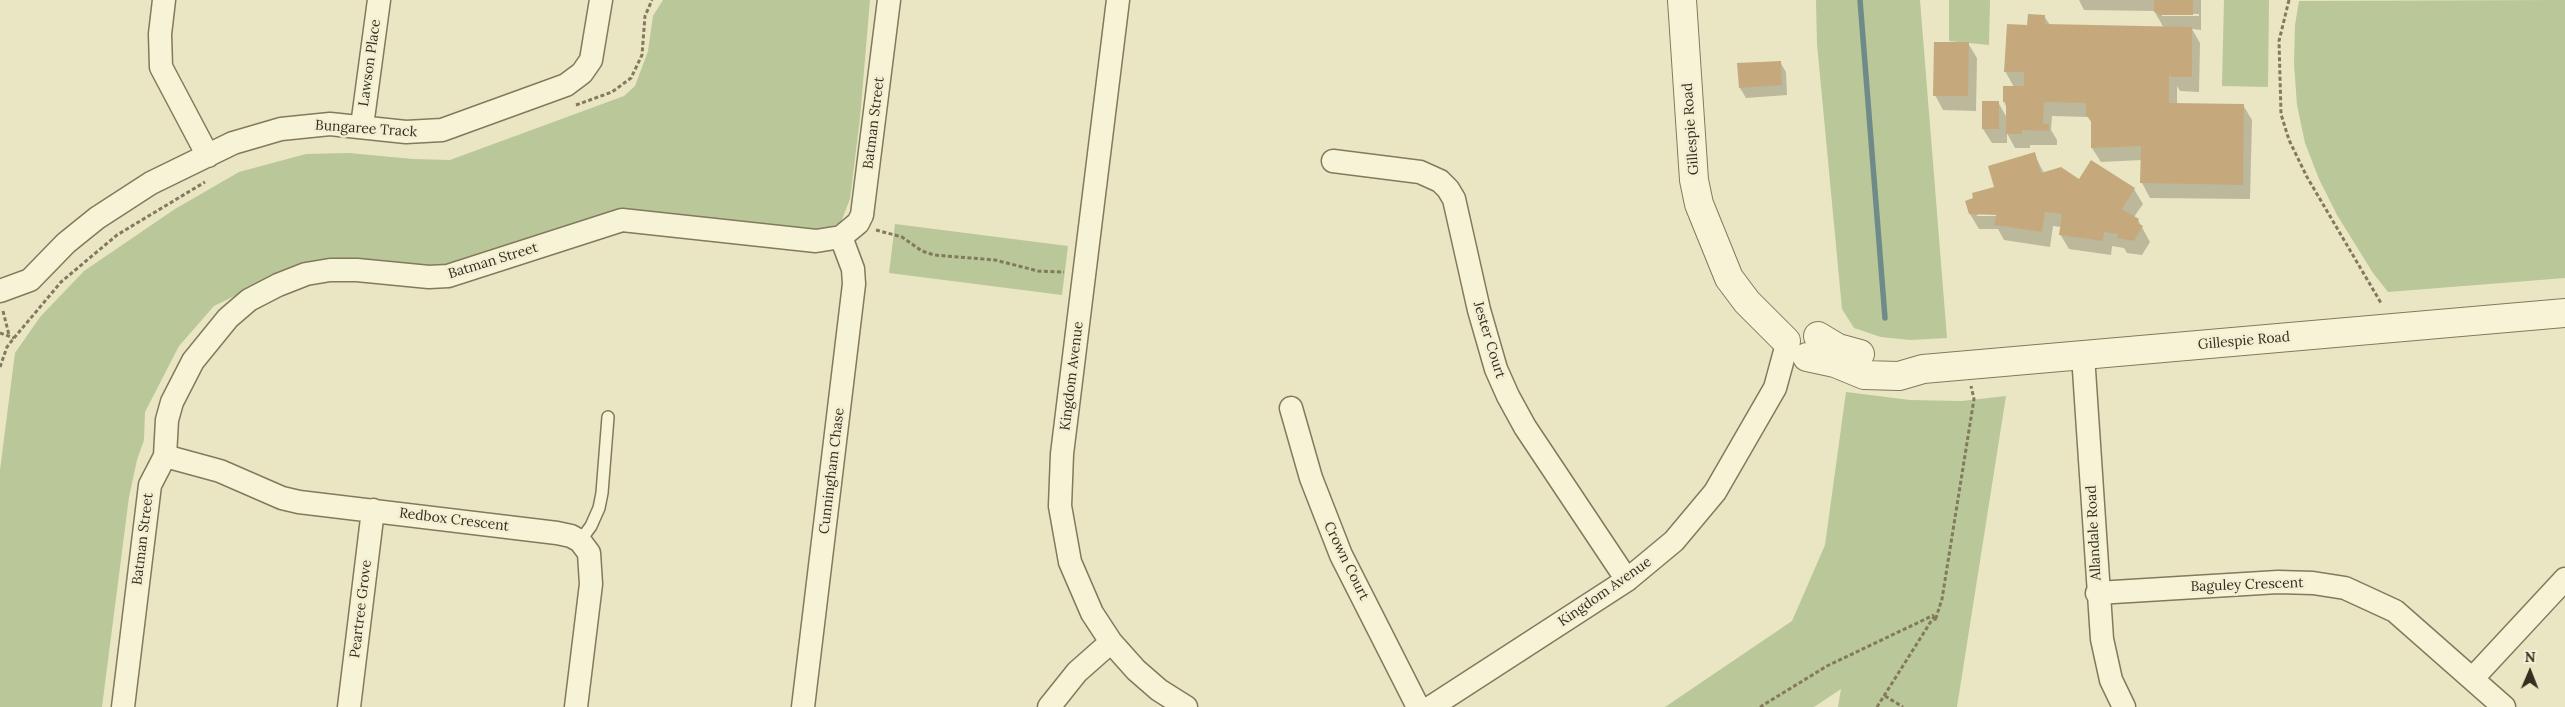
<!DOCTYPE html>
<style>
body{margin:0}
#map{position:relative;width:2565px;height:707px;overflow:hidden;background:#eae6c4;font-family:Lora,serif}
canvas{display:block}
.north{position:absolute;left:2505px;top:647px;width:50px;height:50px;-webkit-text-stroke:4px #f2efd3;paint-order:stroke;rotate:1deg;font-size:14px;font-weight:700;line-height:20px;text-align:center;color:#352e1f}
.north::after{content:'';display:block;margin:auto;width:18px;height:22px;background:#352e1f;clip-path:polygon(50% 0,100% 100%,50% 72%,0 100%)}
</style>
<div id="map">
<canvas width="2565" height="707"></canvas>
<div class="north">N</div>
</div>
<script>
const g = document.querySelector('canvas').getContext('2d');
g.lineJoin = 'round';
function fill(path, color) {
  g.fillStyle = color;
  g.fill(path, 'evenodd');
}
function shape(rows) {
  const path = new Path2D();
  for (const r of rows) {
    path.moveTo(r[0], r[1]);
    for (let i = 2; i < r.length; i += 2) path.lineTo(r[i], r[i + 1]);
  }
  return path;
}
function stroke(path, color, width, dash) {
  g.strokeStyle = color;
  g.lineWidth = width;
  g.lineCap = dash ? 'butt' : 'round';
  g.setLineDash(dash || []);
  g.stroke(path);
}
function drawText(font, color, halo, rows, align = 'center') {
  g.font = font + ' Lora,serif';
  g.lineWidth = 5;
  g.setLineDash([]);
  g.textBaseline = 'middle';
  g.strokeStyle = halo;
  g.fillStyle = color;
  for (const [text, x, y, turn = 0] of rows) {
    g.save();
    g.translate(x, y);
    g.rotate((+turn || 0) * Math.PI / 180);
    g.textAlign = isNaN(turn) ? turn : align;
    if (halo) g.strokeText(text, 0, 0);
    g.fillText(text, 0, 0);
    g.restore();
  }
}
fill(shape([
 [663,0,870,0,860,118,850,199,841,222,828,229,813,231,630,211,449,267,257,285,214,306,179,346,145,412,144,440,137,460,129,497,102,707,0,707,0,470,15,353,40,317,84,271,175,209,239,172,306,154,349,153,413,159,450,160,624,96,635,86,648,51,653,16],
 [1816,0,1920,0,1947,338,1910,340,1881,337,1854,328,1842,309,1817,44],
 [1949,0,1990,0,1989,45,1949,41],
 [2224,0,2269,0,2268,87,2222,86],
 [2565,0,2565,278,2388,292,2373,273,2337,215,2319,179,2305,143,2297,105,2294,64,2295,25,2299,1],
 [895,224,1068,246,1062,295,889,273],
 [1846,392,1910,400,1962,401,2006,396,1957,707,1838,707,1841,689,1814,707,1665,707,1792,621,1825,545]
]), '#b9c799');
fill(shape([
 [2079,0,2201,0,2201,30,2192,29,2200,43,2199,92,2180,91,2177,86,2177,104,2243,105,2252,120,2250,199,2150,198,2142,183,2142,160,2101,162,2092,148,2093,125,2088,117,2052,116,2051,130,2057,140,2057,145,2030,145,2030,148,2015,148,2007,133,2007,143,1992,143,1983,129,1998,102,2007,118,2007,108,2004,102,2014,87,2005,71,2028,26,2044,16,2050,25,2164,28,2154,11,2084,10],
 [2162,13,2199,14,2199,16,2162,16],
 [1968,43,1977,58,1976,111,1943,110,1935,95],
 [1780,62,1786,72,1787,95,1746,98,1740,88],
 [2034,154,2044,173,2134,189,2143,204,2134,217,2138,220,2150,242,2142,255,2127,253,2124,248,2112,246,2111,255,2069,249,2060,234,2061,227,2053,226,2050,247,2004,240,1998,229,1979,229,1970,214,1995,188],
 [1981,213,2002,214,2002,216,1976,216]
]), '#0003');
stroke(shape([
 [1860,0,1885,318]
]), '#6e8b8a', 5.5);
fill(shape([
 [2154,0,2193,0,2193,15,2158,15,2158,13,2154,12],
 [2028,14,2045,15,2045,24,2192,27,2192,77,2170,77,2169,73,2169,103,2244,104,2243,185,2140,183,2141,146,2091,148,2091,121,2086,115,2086,103,2044,102,2043,124,2049,124,2049,131,2022,130,2022,134,2006,134,2006,102,2003,102,2003,86,2024,86,2024,72,2004,72,2007,24,2027,25],
 [1934,42,1969,42,1968,96,1933,96],
 [1781,61,1782,85,1739,88,1737,63],
 [1982,101,1999,101,1999,129,1982,129],
 [2035,152,2041,173,2061,167,2079,179,2091,160,2135,188,2122,209,2139,219,2137,223,2143,226,2134,241,2117,238,2118,234,2104,232,2103,241,2059,235,2062,214,2045,212,2042,232,1994,225,1996,215,1969,214,1965,201,1973,198,1972,193,1994,187,1988,166]
]), '#c5a97d');
const service = shape([
 [580,541,591,526,599,508,602,493,608,417]
]);
const minor = shape([
 [164,0,160,34,161,67,208,156],
 [1118,0,1062,454,1060,506,1070,562,1092,613,1111,642,1136,670,1159,690,1186,707],
 [362,126,379,0],
 [1333,161,1420,172,1440,181,1448,189,1454,199,1479,310,1496,369,1508,396,1525,427,1627,580],
 [0,291,30,280,66,243,97,218,151,183,233,143,281,129,330,124,406,132,442,130,566,85,582,73,591,60,601,0],
 [2083,355,2102,639,2111,680,2124,707],
 [1291,408,1311,478,1341,555,1418,707],
 [165,456,220,471,282,498,299,502,557,533,571,536,580,541,589,553,591,584,576,707],
 [2097,593,2278,582,2313,583,2345,588,2395,611,2504,707],
 [2473,678,2565,579],
 [123,707,150,485,165,456,167,420,172,402,193,361,228,318,249,300,278,285,306,274,330,270,357,270,429,277,448,276,622,220,816,241,841,237,858,223,862,215,889,0],
 [349,707,373,510],
 [803,707,854,284,853,269,841,237],
 [1049,707,1077,672,1111,642],
 [1431,707,1627,580,1674,541,1715,492,1775,388,1787,344]
]);
const tertiary = shape([
 [1682,0,1694,180,1699,204,1729,278,1747,302,1786,341],
 [1818,336,1838,348,1860,354],
 [1807,357,1835,363,1864,375,1899,376,1923,369,2565,313]
]);
stroke(service, '#83795c', 14);
stroke(minor, '#83795c', 25);
stroke(tertiary, '#83795c', 30);
stroke(shape([
 [2289,0,2279,41,2281,114,2289,140,2307,177,2381,303],
 [576,105,612,92,631,78,642,55,645,16,652,0],
 [876,230,902,237,922,251,934,255,995,260,1038,271,1064,272],
 [3,311,9,335],
 [0,333,14,338],
 [0,367,7,347,14,338,61,282,117,235,205,182],
 [1885,696,1903,707],
 [1760,707,1827,666,1934,615],
 [1877,707,1935,615,1935,621,1942,599,1974,399,1971,386]
]), '#83795c', 3, [4, 2.5]);
stroke(service, '#f6f3d7', 11);
stroke(minor, '#f6f3d7', 22);
stroke(tertiary, '#f6f3d7', 28);
drawText('14px', '#352e1f', '#f2efd3', [
 ["Lawson Place",370,63,-82],
 ["Batman Street",874,123,-83],
 ["Bungaree Track",366,129,4],
 ["Gillespie Road",1691,129,-94],
 ["Batman Street",493,261,-17],
 ["Jester Court",1489,340,73],
 ["Gillespie Road",2244,341,-5],
 ["Kingdom Avenue",1072,376,-83],
 ["Cunningham Chase",832,471,-83],
 ["Redbox Crescent",454,520,7],
 ["Allandale Road",2094,533,-93],
 ["Batman Street",143,539,-83],
 ["Crown Court",1346,561,64],
 ["Baguley Crescent",2247,585,-2],
 ["Kingdom Avenue",1605,592,-35],
 ["Peartree Grove",361,609,-83]
]);
</script>
